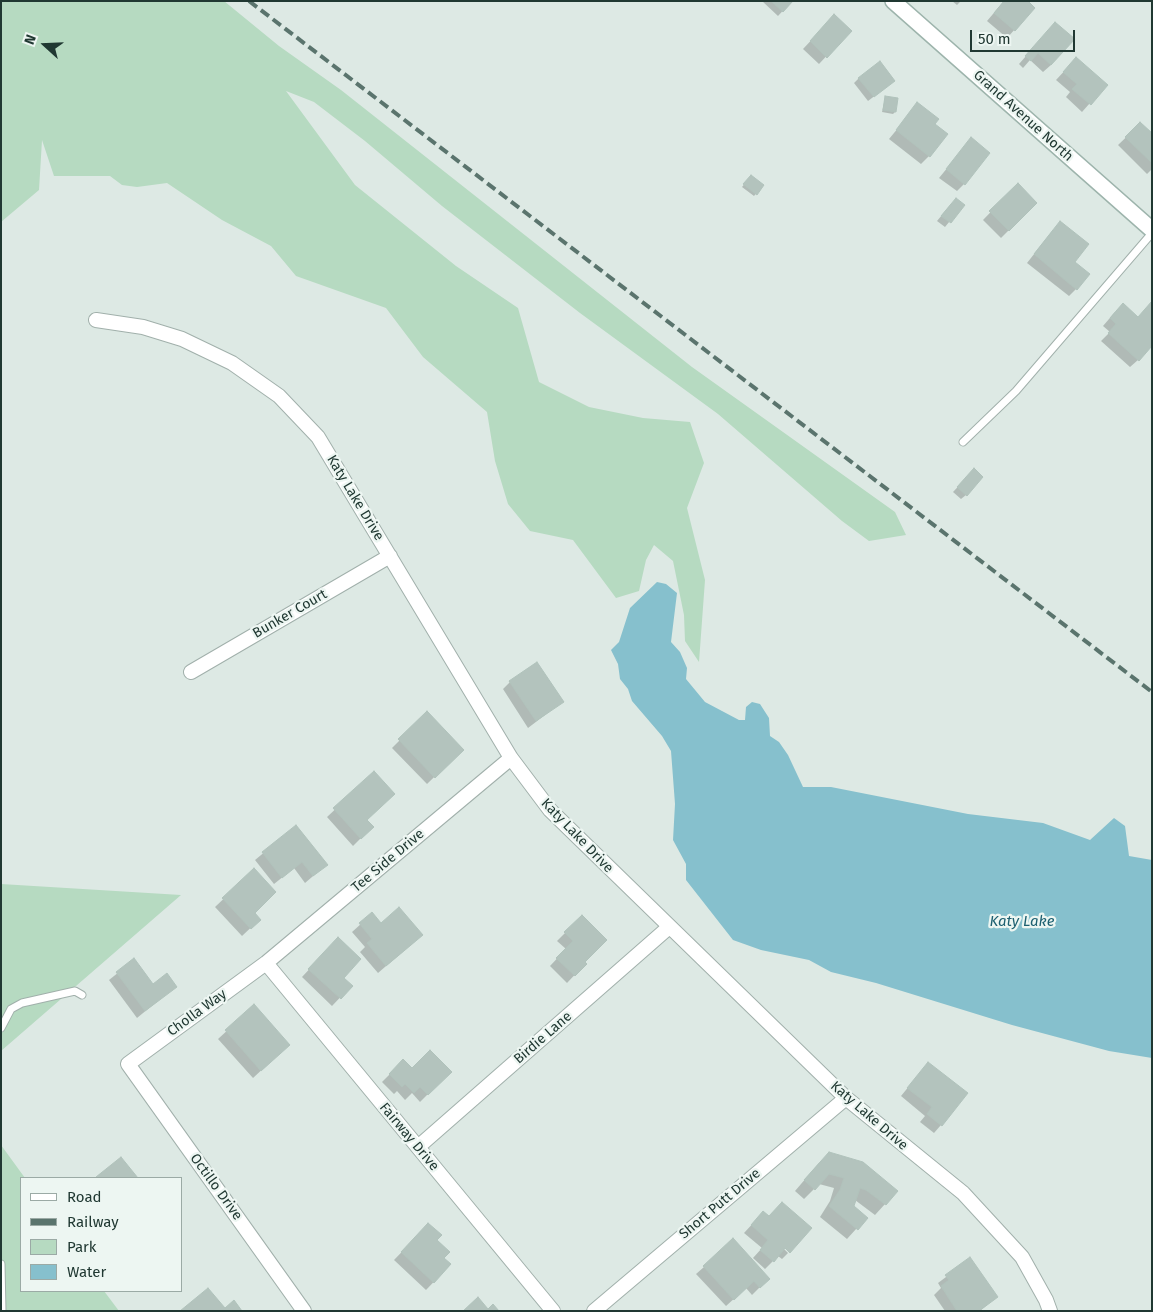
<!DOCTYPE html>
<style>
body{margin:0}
#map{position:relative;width:1153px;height:1312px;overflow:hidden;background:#dde9e4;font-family:"Fira Sans",sans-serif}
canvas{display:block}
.frame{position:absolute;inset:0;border:2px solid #203832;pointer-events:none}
.legend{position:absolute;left:20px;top:1177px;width:162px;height:115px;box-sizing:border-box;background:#edf6f2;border:1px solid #9baaa5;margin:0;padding:6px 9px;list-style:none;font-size:15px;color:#203832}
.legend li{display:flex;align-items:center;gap:10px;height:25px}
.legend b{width:25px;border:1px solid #9baaa5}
.north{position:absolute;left:20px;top:20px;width:50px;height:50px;-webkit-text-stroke:4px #edf6f2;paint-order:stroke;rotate:290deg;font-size:14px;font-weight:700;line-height:20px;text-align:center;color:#203832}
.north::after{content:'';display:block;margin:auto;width:18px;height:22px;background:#203832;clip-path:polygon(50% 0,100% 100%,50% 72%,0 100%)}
.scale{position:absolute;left:970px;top:30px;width:105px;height:22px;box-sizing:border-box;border:2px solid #203832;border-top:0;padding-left:6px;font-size:15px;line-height:18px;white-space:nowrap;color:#203832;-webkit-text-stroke:4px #edf6f2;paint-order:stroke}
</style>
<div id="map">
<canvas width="1153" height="1312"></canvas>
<div class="frame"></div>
<ul class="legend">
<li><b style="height:6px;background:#fff"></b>Road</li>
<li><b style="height:6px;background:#5a746d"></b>Railway</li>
<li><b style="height:14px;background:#b6dac1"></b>Park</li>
<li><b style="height:14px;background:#86c0cd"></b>Water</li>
</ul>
<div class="north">N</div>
<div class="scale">50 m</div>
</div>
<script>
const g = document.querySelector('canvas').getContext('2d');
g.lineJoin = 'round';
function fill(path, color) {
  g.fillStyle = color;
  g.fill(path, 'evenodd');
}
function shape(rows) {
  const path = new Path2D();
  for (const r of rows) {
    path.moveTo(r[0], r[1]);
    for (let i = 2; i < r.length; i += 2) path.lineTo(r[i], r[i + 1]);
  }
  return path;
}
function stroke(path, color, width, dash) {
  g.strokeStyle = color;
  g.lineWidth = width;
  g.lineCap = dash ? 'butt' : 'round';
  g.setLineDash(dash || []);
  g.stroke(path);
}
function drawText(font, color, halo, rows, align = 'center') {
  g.font = font + ' "Fira Sans",sans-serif';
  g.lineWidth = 4.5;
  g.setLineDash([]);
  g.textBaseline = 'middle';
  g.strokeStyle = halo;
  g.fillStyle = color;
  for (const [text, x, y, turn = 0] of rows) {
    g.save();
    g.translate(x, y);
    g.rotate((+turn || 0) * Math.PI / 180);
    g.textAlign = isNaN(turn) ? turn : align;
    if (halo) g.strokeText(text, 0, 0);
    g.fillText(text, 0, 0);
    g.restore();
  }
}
fill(shape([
 [1,1,224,1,279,46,341,90,692,367,895,512,906,535,869,541,842,521,718,414,580,313,442,206,365,141,314,102,286,91,355,185,456,266,518,308,539,382,589,407,643,418,690,422,704,463,687,508,705,580,699,662,685,641,684,615,673,561,654,545,646,560,639,591,616,598,573,540,530,531,508,504,495,461,487,412,423,357,386,308,296,276,271,246,222,220,167,183,137,187,122,185,110,176,54,176,42,140,39,190,1,222],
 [1,884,181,895,1,1051],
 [1,1145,25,1178,21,1178,21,1291,104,1291,119,1311,1,1311]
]), '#b6dac1');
fill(shape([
 [657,582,666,584,677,593,671,642,680,652,687,668,686,679,705,702,739,720,745,720,746,707,752,702,760,704,769,718,770,736,779,742,788,755,803,787,831,787,968,814,1043,823,1090,840,1114,818,1125,826,1129,856,1152,860,1152,1058,1109,1051,1012,1025,876,983,831,972,809,960,761,950,733,940,686,880,686,864,673,840,675,804,671,751,662,736,632,701,628,689,620,679,618,664,611,650,619,642,630,608]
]), '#86c0cd');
fill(shape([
 [762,1,792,1,778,16],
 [952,1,961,1,957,5],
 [1004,1,1034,8,1007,38,987,21],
 [834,16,850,31,819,64,803,49],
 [1048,31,1051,65,1043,72,1030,60,1023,68,1019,64],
 [1069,66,1106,85,1082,112,1066,97,1070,92,1056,80],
 [859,78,889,85,868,101,854,83],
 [885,98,895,112,893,114,882,112],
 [918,104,933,124,929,156,921,164,889,139],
 [1140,124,1152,135,1152,169,1147,174,1118,145],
 [971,139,964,184,957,191,939,178],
 [751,176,763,185,754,196,742,187],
 [1018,184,1036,203,1001,238,983,220],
 [951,204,963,205,945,227,937,221],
 [1053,230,1073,262,1076,289,1069,296,1027,263],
 [1115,312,1138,360,1130,367,1101,341,1110,332,1103,326],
 [969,475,966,495,961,499,953,492],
 [510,682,562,702,528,728,503,689],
 [427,713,462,750,427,784,392,748],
 [374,773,366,820,372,827,353,846,327,817],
 [296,826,326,865,305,883,294,868,274,884,255,860],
 [254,870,253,913,259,920,242,936,215,907],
 [372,914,381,925,414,942,378,973,360,952,365,947,352,932],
 [582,916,583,962,585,964,567,983,550,966,566,949,557,941],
 [330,947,342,978,351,986,332,1006,302,977],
 [134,960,153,986,176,986,137,1018,109,980],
 [254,1006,281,1052,253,1078,218,1039],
 [403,1061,412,1070,450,1072,420,1102,412,1093,405,1100,397,1091,394,1094,382,1082],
 [928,1063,941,1125,934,1133,920,1122,925,1116,901,1096],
 [819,1163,896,1192,875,1215,855,1200,853,1207,866,1218,847,1239,820,1217,830,1201,834,1188,819,1184,804,1199,795,1191],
 [769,1217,782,1243,780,1245,788,1253,782,1259,778,1256,765,1269,753,1258,762,1248,744,1233,756,1220],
 [421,1232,435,1240,443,1258,450,1265,426,1290,394,1260],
 [970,1259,996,1297,980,1311,945,1311,934,1295,941,1288,938,1283],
 [704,1267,768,1279,752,1295,746,1288,726,1306,696,1274]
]), '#0003');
const building = shape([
 [771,1,793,1,783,12,771,1],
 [1004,1,1028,1,1035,8,1015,31,994,13,1004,1],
 [834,14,852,31,827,58,810,41,834,14],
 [1055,22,1075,39,1051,65,1038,53,1031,61,1025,56,1055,22],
 [1076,57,1108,85,1091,105,1072,89,1077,84,1063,72,1076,57],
 [880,61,895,81,874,97,858,78,880,61],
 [885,96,898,98,896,112,883,110,885,96],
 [917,102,939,119,935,124,948,134,930,157,896,130,917,102],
 [1140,122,1152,133,1152,163,1125,137,1140,122],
 [971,137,990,153,965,185,946,169,971,137],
 [751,175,764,185,757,195,743,184,751,175],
 [1018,183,1037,203,1009,231,989,211,1018,183],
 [956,198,965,205,951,223,941,216,956,198],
 [1060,221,1089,244,1075,262,1090,274,1077,290,1034,254,1060,221],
 [1152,301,1152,346,1139,361,1108,333,1116,324,1110,318,1123,303,1138,317,1152,301],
 [974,468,983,477,967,496,957,487,974,468],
 [537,662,564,702,536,721,509,681,537,662],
 [427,711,464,750,435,778,398,739,427,711],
 [374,771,395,794,367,820,374,827,361,839,333,808,374,771],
 [296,825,328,865,313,876,302,862,282,878,262,852,296,825],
 [254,868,276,892,255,913,261,920,251,929,222,898,254,868],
 [399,907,423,935,386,966,367,943,372,939,359,923,372,912,381,923,399,907],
 [582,915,607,940,585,962,587,964,575,976,556,958,573,941,564,932,582,915],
 [338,937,361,959,344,978,353,986,341,999,308,969,338,937],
 [134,958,153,984,167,973,177,987,145,1011,116,972,134,958],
 [254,1004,290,1045,261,1071,225,1030,254,1004],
 [430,1050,452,1072,428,1095,420,1087,414,1093,405,1084,402,1087,389,1074,403,1059,412,1068,430,1050],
 [928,1062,968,1093,942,1126,927,1114,932,1107,907,1088,928,1062],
 [829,1152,863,1162,898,1191,886,1205,866,1190,860,1188,854,1206,868,1218,858,1230,829,1206,840,1190,844,1178,829,1174,815,1190,804,1180,829,1152],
 [121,1157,138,1178,97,1178,96,1177,121,1157],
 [782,1202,812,1228,790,1253,785,1248,774,1262,760,1250,768,1240,751,1225,763,1211,769,1216,782,1202],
 [428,1223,442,1235,437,1240,450,1252,444,1258,451,1264,434,1283,401,1252,428,1223],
 [733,1238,770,1279,760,1288,754,1281,734,1300,703,1266,733,1238],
 [970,1257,998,1297,979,1311,957,1311,941,1286,949,1280,945,1275,970,1257],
 [208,1288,225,1308,234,1300,242,1311,180,1311,208,1288],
 [478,1297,488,1309,493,1304,499,1311,463,1311,478,1297]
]);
fill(building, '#b3c3bd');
stroke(building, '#b0c2bb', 1);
const lane = shape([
 [963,442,1016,391,1152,233],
 [1,1028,11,1009,22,1003,75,991,82,995],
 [1,1264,2,1311]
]);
const street = shape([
 [96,320,143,327,182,339,232,363,279,396,318,437,511,758,550,810,846,1098,963,1193,1022,1257,1046,1300,1050,1311],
 [191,672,390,556],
 [266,963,553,1311],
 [418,1147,668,928],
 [304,1311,128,1064,266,963,511,758],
 [594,1311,846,1098]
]);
const secondary = shape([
 [893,1,1152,230]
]);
stroke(lane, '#a1b0ab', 9);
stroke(street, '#a1b0ab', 16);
stroke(secondary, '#9db4ac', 18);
stroke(lane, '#fff', 7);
stroke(street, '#fff', 14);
stroke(secondary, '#fff', 15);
stroke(shape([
 [249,1,1152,692]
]), '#5a746d', 4, [10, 5]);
drawText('14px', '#203832', '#edf6f2', [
 ["Grand Avenue North",1023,116,42],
 ["Katy Lake Drive",355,498,59],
 ["Bunker Court",290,614,-30],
 ["Katy Lake Drive",577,836,46],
 ["Tee Side Drive",388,861,-40],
 ["Cholla Way",197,1013,-36],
 ["Birdie Lane",543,1038,-41],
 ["Katy Lake Drive",869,1116,41],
 ["Fairway Drive",409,1137,50],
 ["Octillo Drive",216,1187,54],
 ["Short Putt Drive",720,1204,-40]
]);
drawText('italic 15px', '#1d6071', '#edf6f2', [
 ["Katy Lake",1022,922]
]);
</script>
